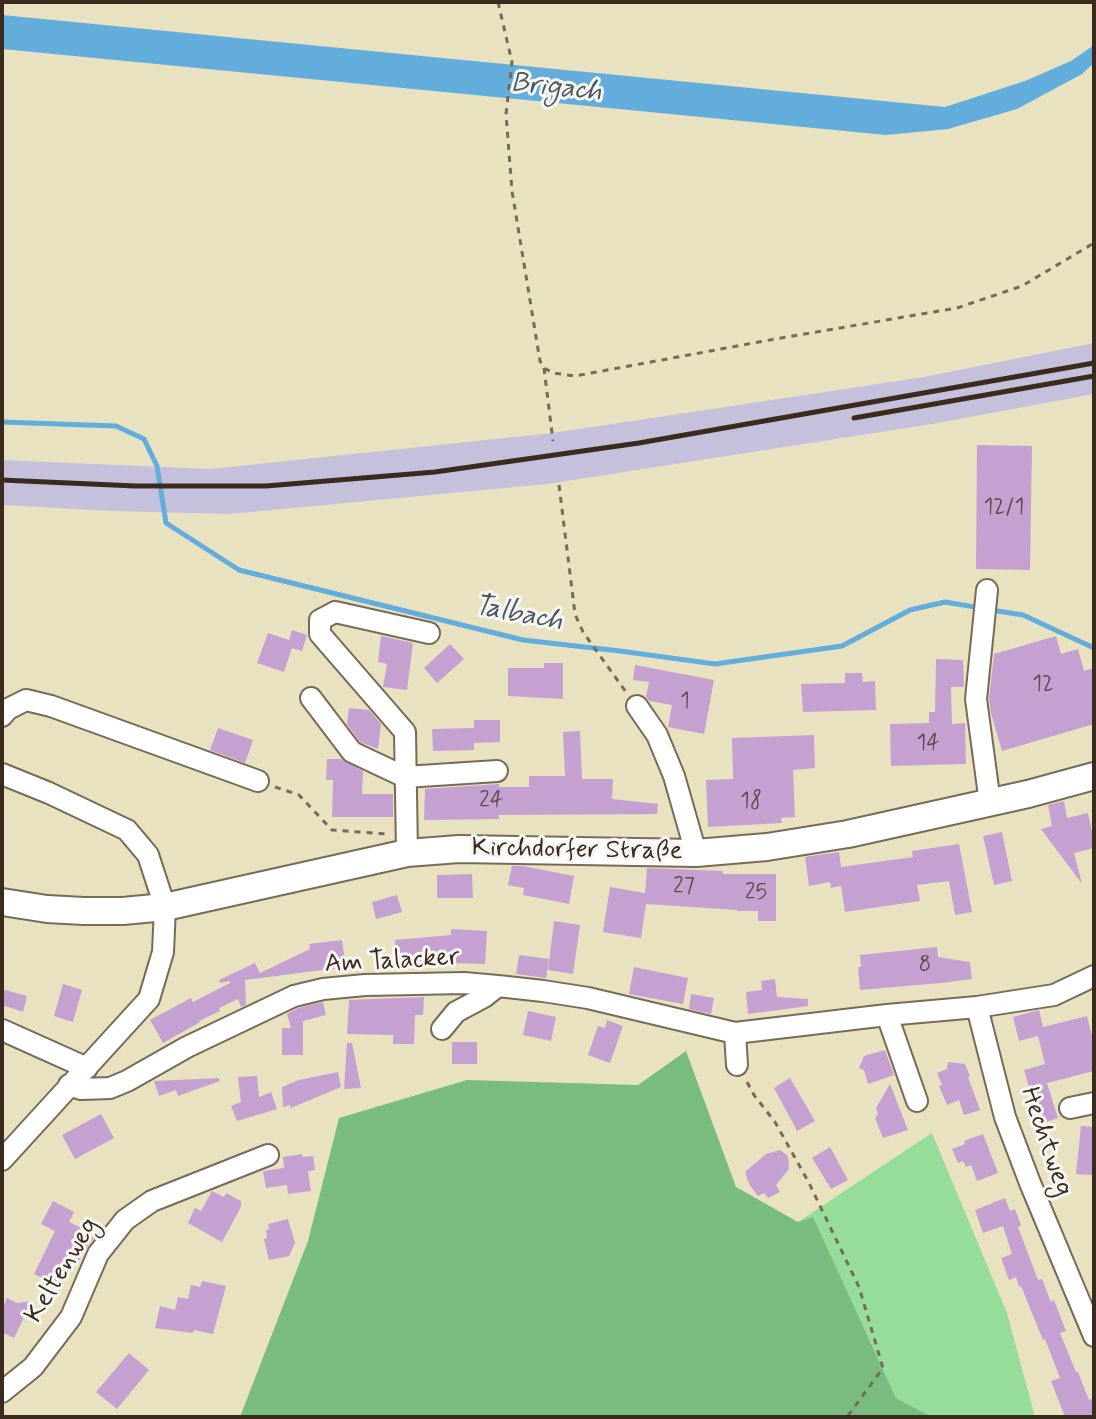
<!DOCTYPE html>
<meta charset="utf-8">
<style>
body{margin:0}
#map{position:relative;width:1096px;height:1419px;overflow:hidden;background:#e9e2c1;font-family:Mynerve,sans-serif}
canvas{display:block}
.frame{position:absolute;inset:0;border:4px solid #3b2a1e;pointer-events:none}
</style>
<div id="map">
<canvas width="1096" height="1419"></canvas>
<div class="frame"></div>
</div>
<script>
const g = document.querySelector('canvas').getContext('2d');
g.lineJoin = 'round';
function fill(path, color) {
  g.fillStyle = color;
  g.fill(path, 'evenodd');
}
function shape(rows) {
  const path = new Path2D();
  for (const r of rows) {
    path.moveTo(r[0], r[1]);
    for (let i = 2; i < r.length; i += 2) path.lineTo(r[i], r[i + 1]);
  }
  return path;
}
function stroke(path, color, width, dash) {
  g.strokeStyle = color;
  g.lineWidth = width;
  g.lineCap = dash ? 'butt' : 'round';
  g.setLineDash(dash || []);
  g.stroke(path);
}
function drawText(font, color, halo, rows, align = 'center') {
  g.font = font + ' Mynerve,sans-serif';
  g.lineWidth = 6;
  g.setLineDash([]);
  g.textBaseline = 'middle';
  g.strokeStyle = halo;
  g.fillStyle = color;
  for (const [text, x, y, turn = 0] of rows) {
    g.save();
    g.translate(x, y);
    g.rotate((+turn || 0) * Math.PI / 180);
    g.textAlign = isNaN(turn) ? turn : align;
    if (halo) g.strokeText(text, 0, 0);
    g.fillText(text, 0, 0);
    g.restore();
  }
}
fill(shape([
 [1094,343,1094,394,932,424,547,484,229,514,113,511,2,505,2,460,210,469,553,433,924,377]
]), '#c5c0db');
fill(shape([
 [932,1133,1007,1313,1035,1417,932,1417,896,1398,813,1218,798,1222]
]), '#95dd98');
fill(shape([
 [686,1051,736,1187,798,1222,813,1217,896,1398,932,1417,240,1417,308,1241,339,1118,467,1080,638,1085]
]), '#78bc80');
fill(shape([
 [2,15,945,107,1025,81,1071,61,1094,45,1094,63,1082,74,1017,109,948,129,886,135,2,49]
]), '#62addb');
stroke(shape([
 [2,422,116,426,144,439,157,466,166,523,239,570,523,640,620,651,715,664,842,646,910,610,945,602,981,608],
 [991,610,1023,615,1094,648]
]), '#62addb', 5);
fill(shape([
 [977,445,1032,446,1030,570,976,569],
 [292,630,307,635,302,651,292,648,284,672,257,663,268,633,289,640],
 [381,636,413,643,407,690,383,687,387,664,378,662],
 [1056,636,1061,654,1078,649,1084,671,1094,668,1094,724,1002,751,991,713,989,699,994,654],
 [450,644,464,659,437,683,424,668],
 [936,659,963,660,964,687,951,687,952,724,965,723,966,764,891,766,890,724,929,723,929,712,935,712],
 [544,663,563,663,563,699,508,696,508,668,544,668],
 [635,665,714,680,704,734,668,727,672,705,649,701,646,697,649,682,633,680],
 [845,673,862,673,863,682,875,681,876,710,803,712,801,684,845,683],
 [349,708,369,710,381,724,378,749,360,742,347,724],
 [474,720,500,720,500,742,474,743,474,750,433,751,432,729,474,728],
 [218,728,253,740,245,763,210,750],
 [580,731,582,779,613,779,612,799,658,804,657,814,499,815,499,819,424,820,425,789,499,784,499,787,529,787,529,776,565,776,563,732],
 [814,735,815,768,793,770,795,817,781,818,782,823,708,827,706,780,733,779,732,738],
 [327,759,341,759,363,771,362,794,393,794,393,817,332,817,333,780,326,780],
 [1064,801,1067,818,1088,813,1094,841,1094,848,1074,853,1082,884,1041,829,1052,826,1048,805],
 [1002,832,1012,881,994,885,983,836],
 [959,844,972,912,955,915,949,881,917,885,920,901,845,912,841,886,831,888,830,882,809,886,805,857,839,852,841,867,913,857,912,851],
 [512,866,523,866,574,876,569,904,523,895,524,888,508,885],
 [647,868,723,871,723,874,776,874,776,921,758,921,758,911,737,911,737,910,646,904,641,938,603,932,610,887,645,893],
 [472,874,473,898,437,898,437,875],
 [397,895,402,912,376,919,372,902],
 [554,921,580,925,573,974,548,970],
 [451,929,487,931,485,964,449,963,450,959,397,963,395,940,451,935],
 [342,940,346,967,245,980,246,1005,241,1007,238,999,219,1008,220,1011,199,1021,200,1022,163,1043,150,1020,191,998,193,1002,230,983,229,981,220,983,219,980,255,963,260,973,310,949,309,944],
 [937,947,938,957,970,962,972,979,941,983,860,990,858,967,861,967,860,955],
 [519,955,549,959,546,978,516,974],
 [634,967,688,978,683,1004,629,994],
 [775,979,777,997,808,999,808,1006,748,1014,746,992,762,990,761,981],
 [63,984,82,990,73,1022,54,1016],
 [2,989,27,996,23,1012,2,1005],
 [691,994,714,998,711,1014,689,1009],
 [424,997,423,1015,415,1015,414,1044,393,1044,393,1035,347,1034,349,1000],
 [323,1002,326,1015,303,1021,303,1055,282,1055,282,1028,291,1028,287,1014,298,1008],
 [1039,1010,1043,1027,1087,1016,1094,1044,1094,1071,1047,1083,1058,1118,1040,1124,1024,1070,1045,1064,1038,1036,1019,1041,1013,1017],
 [528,1011,556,1017,551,1041,523,1035],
 [607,1020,623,1026,610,1063,588,1055,598,1026,605,1028],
 [452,1042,477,1042,477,1064,452,1064],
 [347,1043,352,1043,361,1088,344,1089],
 [885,1050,894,1075,868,1084,864,1070,859,1068,864,1056],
 [948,1062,965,1064,970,1076,968,1077,980,1110,964,1115,959,1100,947,1105,939,1086,942,1085,937,1073,947,1069],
 [338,1072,341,1087,291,1108,290,1105,283,1107,282,1087,299,1080],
 [257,1076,259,1097,271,1092,277,1109,237,1121,231,1106,241,1102,238,1077],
 [219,1078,220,1081,178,1096,176,1090,159,1096,154,1081],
 [790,1078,815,1121,797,1131,774,1088],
 [890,1084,908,1130,883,1138,875,1118,878,1114,876,1108],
 [101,1114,114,1138,75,1159,62,1135],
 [1081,1126,1094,1127,1092,1175,1076,1174],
 [983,1134,998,1173,977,1181,971,1165,966,1167,963,1161,958,1163,952,1149,965,1144,964,1141],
 [830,1147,848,1180,831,1189,812,1158],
 [780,1150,788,1156,789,1169,776,1185,780,1192,768,1198,764,1193,758,1196,749,1184,745,1172,766,1154],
 [302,1154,303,1157,313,1156,315,1170,308,1171,311,1191,288,1194,287,1185,266,1188,263,1171,284,1168,283,1157],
 [212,1191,224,1197,226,1193,241,1201,241,1207,222,1242,188,1223,195,1208,201,1211],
 [1005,1198,1010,1211,1015,1209,1021,1225,1018,1227,1038,1280,1042,1279,1051,1302,1054,1300,1066,1331,1060,1333,1076,1372,1078,1372,1089,1400,1094,1398,1094,1417,1065,1417,1051,1381,1060,1378,1045,1339,1043,1340,1021,1286,1019,1287,1016,1277,1009,1280,1001,1258,1012,1254,1003,1226,983,1233,975,1210],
 [53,1201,74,1212,69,1222,92,1233,91,1236,95,1237,83,1252,77,1265,74,1264,72,1267,66,1264,56,1285,34,1274,55,1231,41,1224],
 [288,1219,295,1243,289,1256,269,1260,264,1239,267,1238,266,1230,269,1229,268,1224],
 [202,1281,226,1286,213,1334,194,1330,193,1333,155,1328,160,1306,175,1310,178,1297,188,1299,191,1285,200,1287],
 [7,1298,17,1303,32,1301,14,1338,2,1332,2,1309],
 [129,1353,149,1370,117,1409,96,1392]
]), '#c4a1d1');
const minor = shape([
 [987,590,976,699,990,803],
 [311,698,352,752,405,777,497,771],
 [637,706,657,735,674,776,696,853],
 [2,716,8,709,26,700,51,706,258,781],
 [2,774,49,793,127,830,148,855,165,907,163,952,149,999,2,1160],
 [407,853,405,732,320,634,320,620,335,612,429,633],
 [977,1007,1005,1117,1030,1183,1094,1336],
 [887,1015,917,1101],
 [442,1029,456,1012,484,997,498,986],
 [2,1030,87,1068],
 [735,1033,737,1065],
 [69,1085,81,1089,110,1088,127,1081,187,1047,294,996,323,989,365,985,464,983,498,986,543,991,588,998,735,1033,887,1015,977,1007,1054,995,1094,976],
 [1070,1108,1094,1103],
 [2,1392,33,1367,71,1317,98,1254,125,1220,152,1201,268,1155]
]);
const major = shape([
 [2,902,47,909,84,911,123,911,165,907,407,853,459,849,696,853,767,847,848,834,1028,794,1094,776]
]);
stroke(minor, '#786a57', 24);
stroke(major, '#786a57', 30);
stroke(shape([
 [498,2,512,62,506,114,512,191,540,361,544,368,553,373,575,376,775,339,957,308,1022,286,1094,243],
 [544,368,553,441],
 [559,485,575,614,583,632,626,692],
 [275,787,299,795,332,830,387,834],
 [747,1082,754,1095,775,1122,809,1183,859,1287,883,1368,847,1417]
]), '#786a57', 3, [6, 6]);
stroke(minor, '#fff', 20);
stroke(major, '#fff', 26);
stroke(shape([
 [854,418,1094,376],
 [2,480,135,486,266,486,435,472,639,443,1094,363]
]), '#3b2a1e', 5);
drawText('22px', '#5d484b', null, [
 ["12/1",1004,508],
 ["12",1043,685],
 ["1",685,702],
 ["14",928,744],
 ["24",491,801],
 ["18",751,802],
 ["27",684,887],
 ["25",756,893],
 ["8",925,966]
]);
drawText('26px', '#3b2a1e', '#f6f6f2', [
 ["Kirchdorfer Straße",577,851,1],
 ["Am Talacker",392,962,-3],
 ["Hechtweg",1045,1142,71],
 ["Keltenweg",63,1271,-59]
]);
drawText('italic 28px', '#495860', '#f6f6f2', [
 ["Brigach",556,89,6],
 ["Talbach",518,615,11]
]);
</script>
